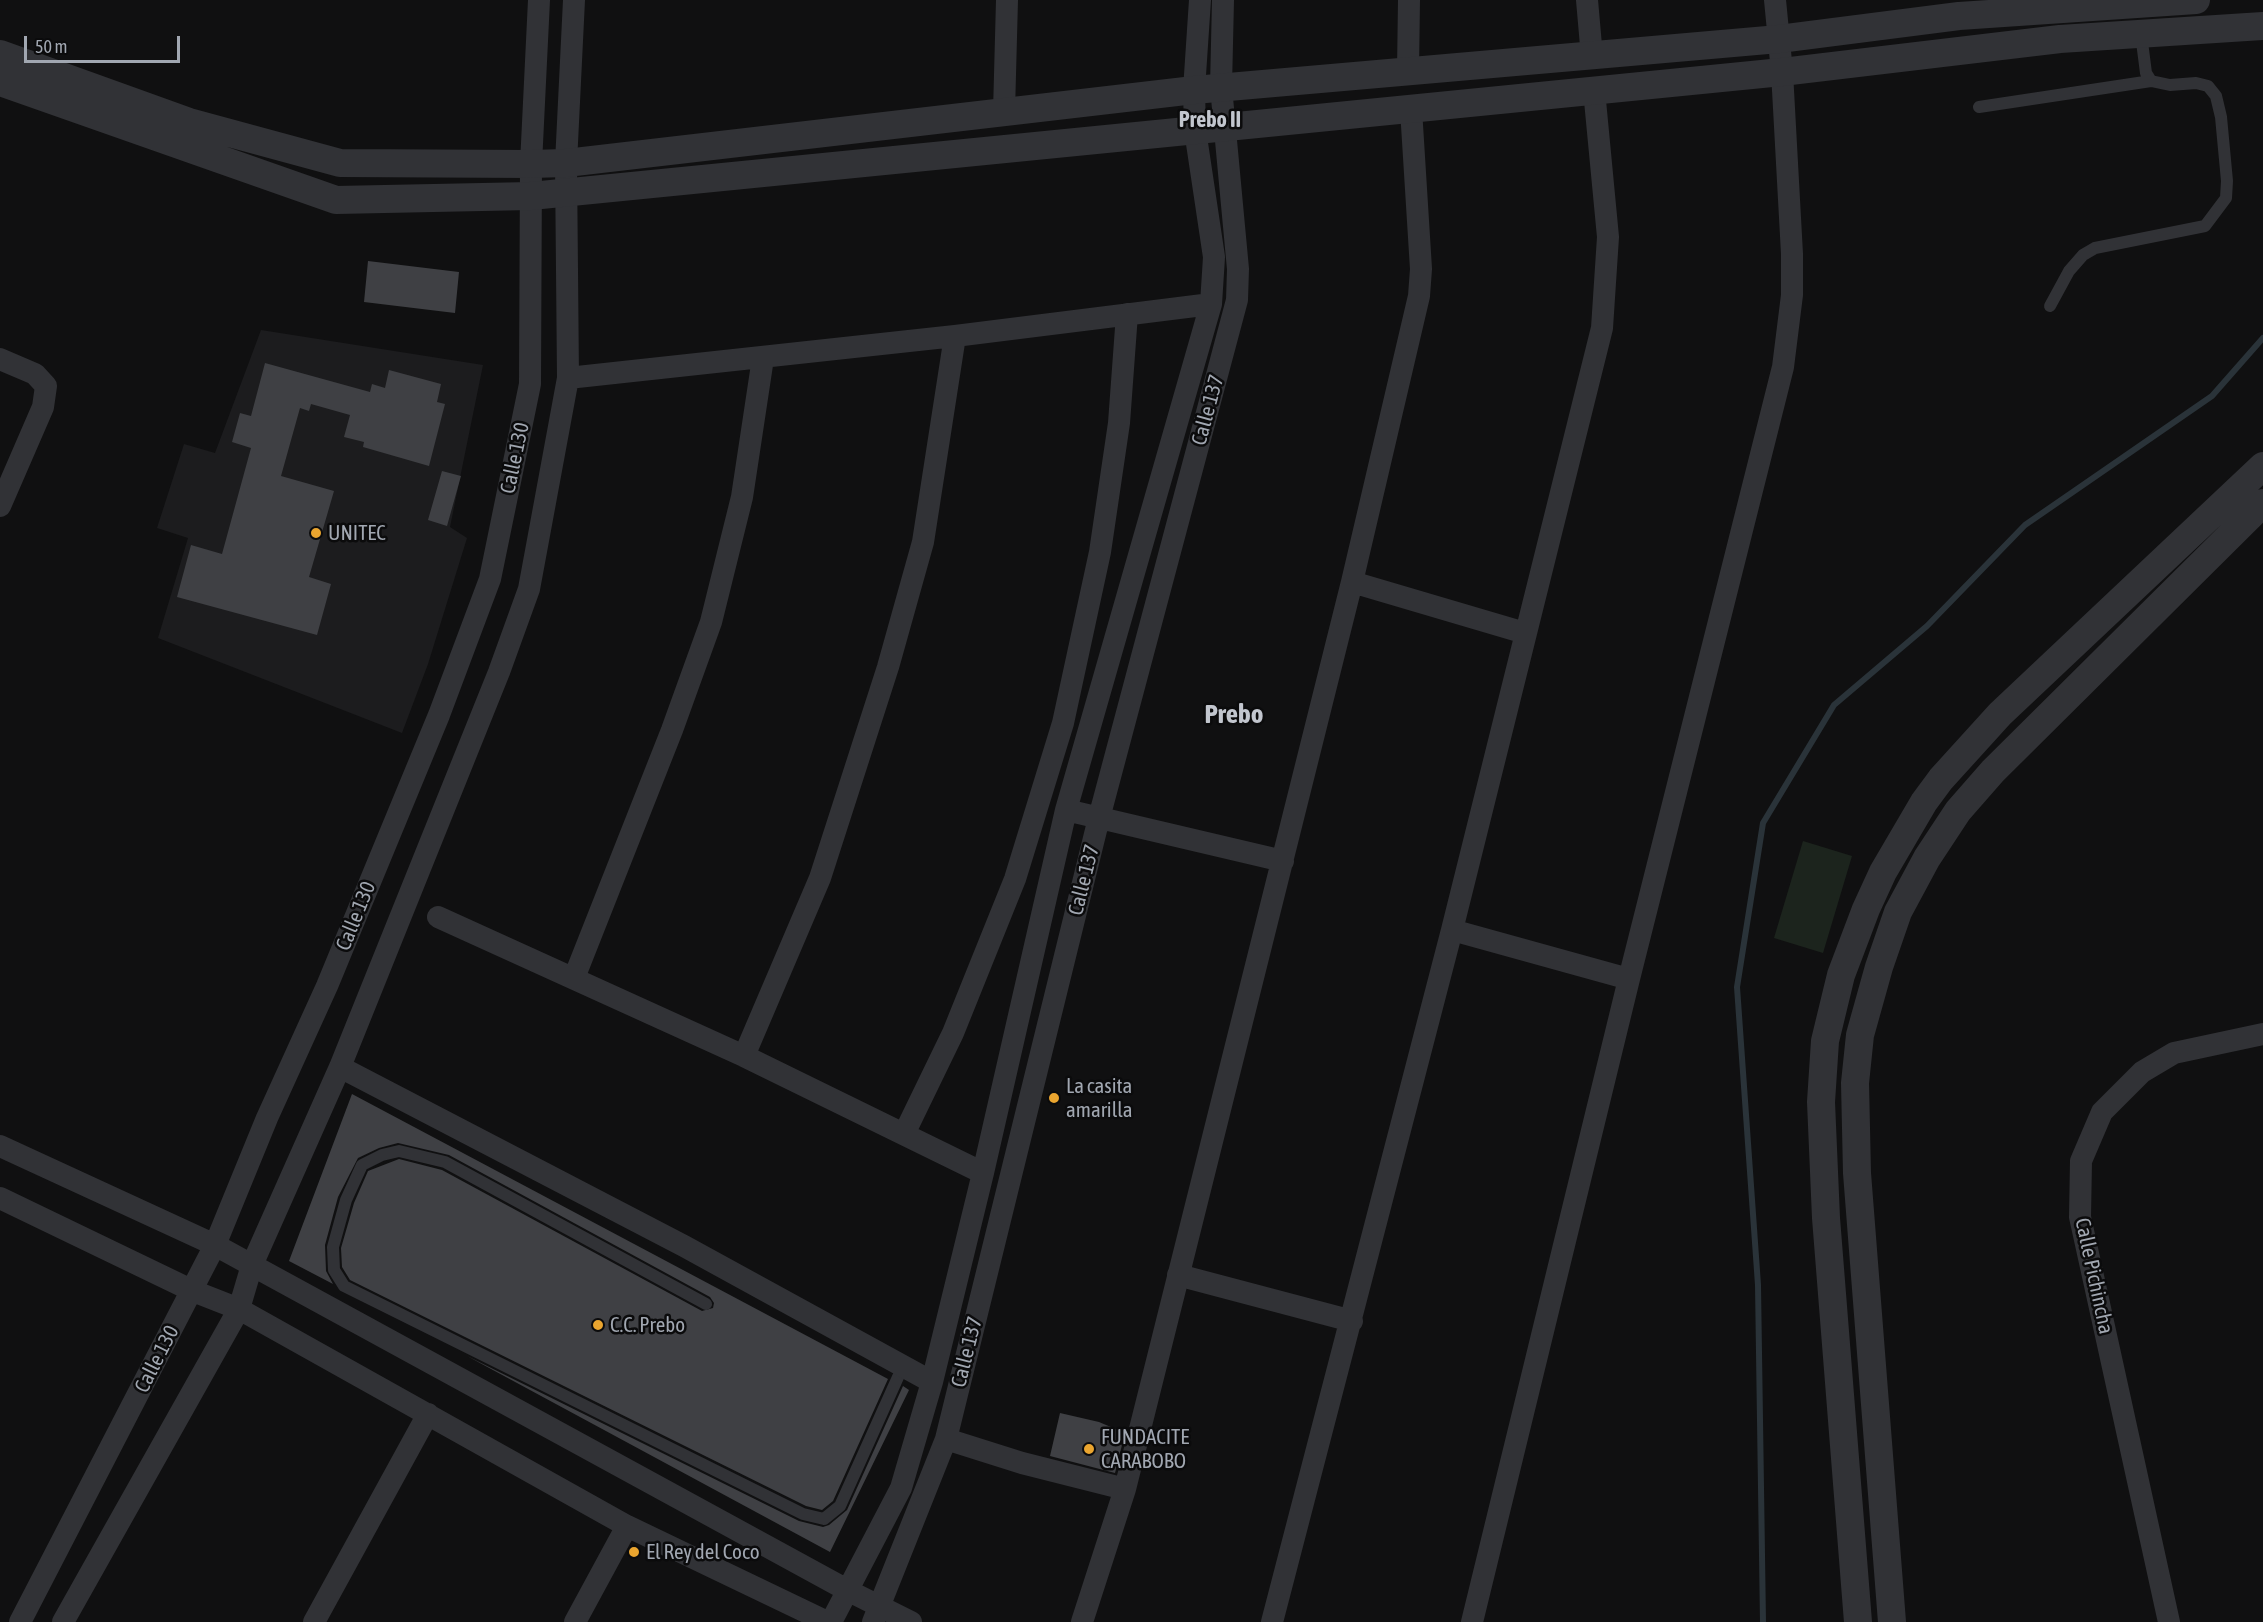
<!DOCTYPE html>
<style>
body{margin:0}
#map{position:relative;width:2263px;height:1622px;overflow:hidden;background:#101011;font-family:"Asap Condensed",sans-serif}
canvas{display:block}
.scale{position:absolute;left:24px;top:36px;width:156px;height:27px;box-sizing:border-box;border:3px solid #a1a7b1;border-top:0;padding-left:8px;font-size:18px;line-height:21px;white-space:nowrap;color:#a1a7b1;-webkit-text-stroke:4px #0b0b0c;paint-order:stroke}
</style>
<div id="map">
<canvas width="2263" height="1622"></canvas>
<div class="scale">50 m</div>
</div>
<script>
const g = document.querySelector('canvas').getContext('2d');
g.lineJoin = 'round';
function fill(path, color) {
  g.fillStyle = color;
  g.fill(path, 'evenodd');
}
function shape(rows) {
  const path = new Path2D();
  for (const r of rows) {
    path.moveTo(r[0], r[1]);
    for (let i = 2; i < r.length; i += 2) path.lineTo(r[i], r[i + 1]);
  }
  return path;
}
function stroke(path, color, width, dash) {
  g.strokeStyle = color;
  g.lineWidth = width;
  g.lineCap = dash ? 'butt' : 'round';
  g.setLineDash(dash || []);
  g.stroke(path);
}
function drawText(font, color, halo, rows, align = 'center') {
  g.font = font + ' "Asap Condensed",sans-serif';
  g.lineWidth = 5;
  g.setLineDash([]);
  g.textBaseline = 'middle';
  g.strokeStyle = halo;
  g.fillStyle = color;
  for (const [text, x, y, turn = 0] of rows) {
    g.save();
    g.translate(x, y);
    g.rotate((+turn || 0) * Math.PI / 180);
    g.textAlign = isNaN(turn) ? turn : align;
    if (halo) g.strokeText(text, 0, 0);
    g.fillText(text, 0, 0);
    g.restore();
  }
}
fill(shape([
 [261,330,483,365,450,527,467,538,428,664,402,733,158,638,188,538,157,528,184,444,215,453]
]), '#1c1c1e');
fill(shape([
 [1803,841,1852,856,1823,953,1774,938]
]), '#1c241d');
stroke(shape([
 [1763,1622,1758,1285,1737,987,1763,823,1834,705,1927,626,2025,525,2212,396,2263,338]
]), '#2a3339', 6);
fill(shape([
 [368,261,459,272,455,313,364,302],
 [265,363,370,392,372,384,385,388,389,370,441,384,437,402,445,404,429,466,363,447,364,442,344,437,350,415,311,404,309,411,300,408,281,476,334,491,309,577,331,584,317,635,177,597,191,545,222,554,251,448,232,442,240,413,251,416],
 [442,471,461,476,447,526,428,520],
 [352,1094,888,1379,833,1501,822,1510,806,1506,350,1280,342,1267,341,1248,354,1203,368,1171,399,1159,442,1170,702,1311,713,1308,714,1303,710,1297,449,1155,398,1143,379,1148,358,1158,338,1197,325,1245,326,1271,333,1284,289,1261],
 [467,1356,799,1521,823,1527,829,1525,847,1510,903,1386,909,1390,830,1552],
 [1060,1413,1099,1422,1125,1433,1115,1473,1050,1456]
]), '#3f4044');
stroke(shape([
 [1979,107,2151,81],
 [2050,306,2069,271,2083,255,2095,248,2205,226,2226,198,2227,181,2221,117,2216,96,2208,86,2196,83,2170,85,2151,81,2146,73,2141,34],
 [706,1304,445,1162,399,1151,382,1155,362,1165,346,1200,333,1247,334,1270,344,1286,803,1514,824,1519,840,1506,903,1366]
]), '#313236', 12);
stroke(shape([
 [1587,0,1592,57],
 [1408,71,1409,0],
 [1004,112,1007,0],
 [0,359,35,374,46,386,43,407,0,506],
 [568,378,955,336,1211,304],
 [1352,582,1525,633],
 [1066,810,1283,861],
 [438,917,744,1056,983,1173],
 [1452,930,1629,979],
 [574,978,672,730,711,622,742,497,763,358],
 [744,1056,820,878,888,667,923,542,955,336],
 [340,1067,684,1246,932,1382],
 [904,1134,953,1033,1015,879,1063,723,1100,552,1119,423,1127,314],
 [0,1146,215,1245,847,1590,911,1622],
 [0,1198,193,1291,239,1309,627,1526,827,1622],
 [1178,1275,1352,1321],
 [946,1439,1022,1463,1125,1489],
 [20,1622,215,1245,267,1118,327,986,439,715,490,579,530,384,531,164,539,0],
 [63,1622,239,1309,252,1265,340,1067,499,672,529,589,568,378,566,163,574,0],
 [314,1622,428,1414],
 [575,1622,627,1526],
 [831,1622,901,1488,932,1382,983,1173,1066,810,1211,304,1214,257,1195,130,1194,90,1200,0],
 [873,1622,946,1439,1099,818,1237,300,1238,269,1221,87,1223,0],
 [1082,1622,1125,1489,1352,582,1419,296,1421,269,1411,109],
 [1272,1622,1452,930,1602,328,1608,237,1594,90],
 [1472,1622,1629,979,1783,367,1792,295,1792,254,1782,72,1775,0],
 [2169,1622,2080,1217,2081,1161,2102,1112,2142,1072,2174,1053,2263,1034]
]), '#313236', 22);
stroke(shape([
 [0,54,189,122,340,163,531,164,566,163,1194,90,1779,39,1959,16,2196,0],
 [0,82,336,200,531,196,1782,72,2060,39,2263,26],
 [1858,1622,1826,1218,1821,1102,1825,1041,1841,975,1866,909,1883,872,1924,802,1941,779,2000,714,2263,466],
 [1892,1622,1857,1173,1855,1083,1860,1035,1879,967,1898,912,1927,858,1958,811,1993,771,2263,503]
]), '#313236', 28);
for (const [x, y, r, color] of [
 [316,533,6,"#eaa52f"],
 [1054,1098,6,"#eaa52f"],
 [598,1325,6,"#eaa52f"],
 [1089,1449,6,"#eaa52f"],
 [634,1552,6,"#eaa52f"]
]) {
  const dot = new Path2D();
  dot.arc(x, y, r, 0, 2 * Math.PI);
  g.fillStyle = color;
  g.fill(dot);
  stroke(dot, '#0b0b0c', 2);
}
drawText('21px', '#a1a7b1', '#0b0b0c', [
 ["Calle 137",1208,410,-75],
 ["Calle 130",515,458,-78],
 ["Calle 137",1084,880,-76],
 ["Calle 130",356,916,-68],
 ["Calle Pichincha",2094,1276,78],
 ["Calle 137",967,1352,-76],
 ["Calle 130",157,1359,-63]
]);
drawText('21px', '#a1a7b1', '#0b0b0c', [
 ["UNITEC",328,533],
 ["La casita",1066,1086],
 ["amarilla",1066,1110],
 ["C.C. Prebo",610,1325],
 ["FUNDACITE",1101,1437],
 ["CARABOBO",1101,1461],
 ["El Rey del Coco",646,1552]
], 'left');
drawText('bold 22px', '#c2c6ce', '#0b0b0c', [
 ["Prebo II",1210,120]
]);
drawText('bold 27px', '#c2c6ce', '#0b0b0c', [
 ["Prebo",1234,714]
]);
</script>
